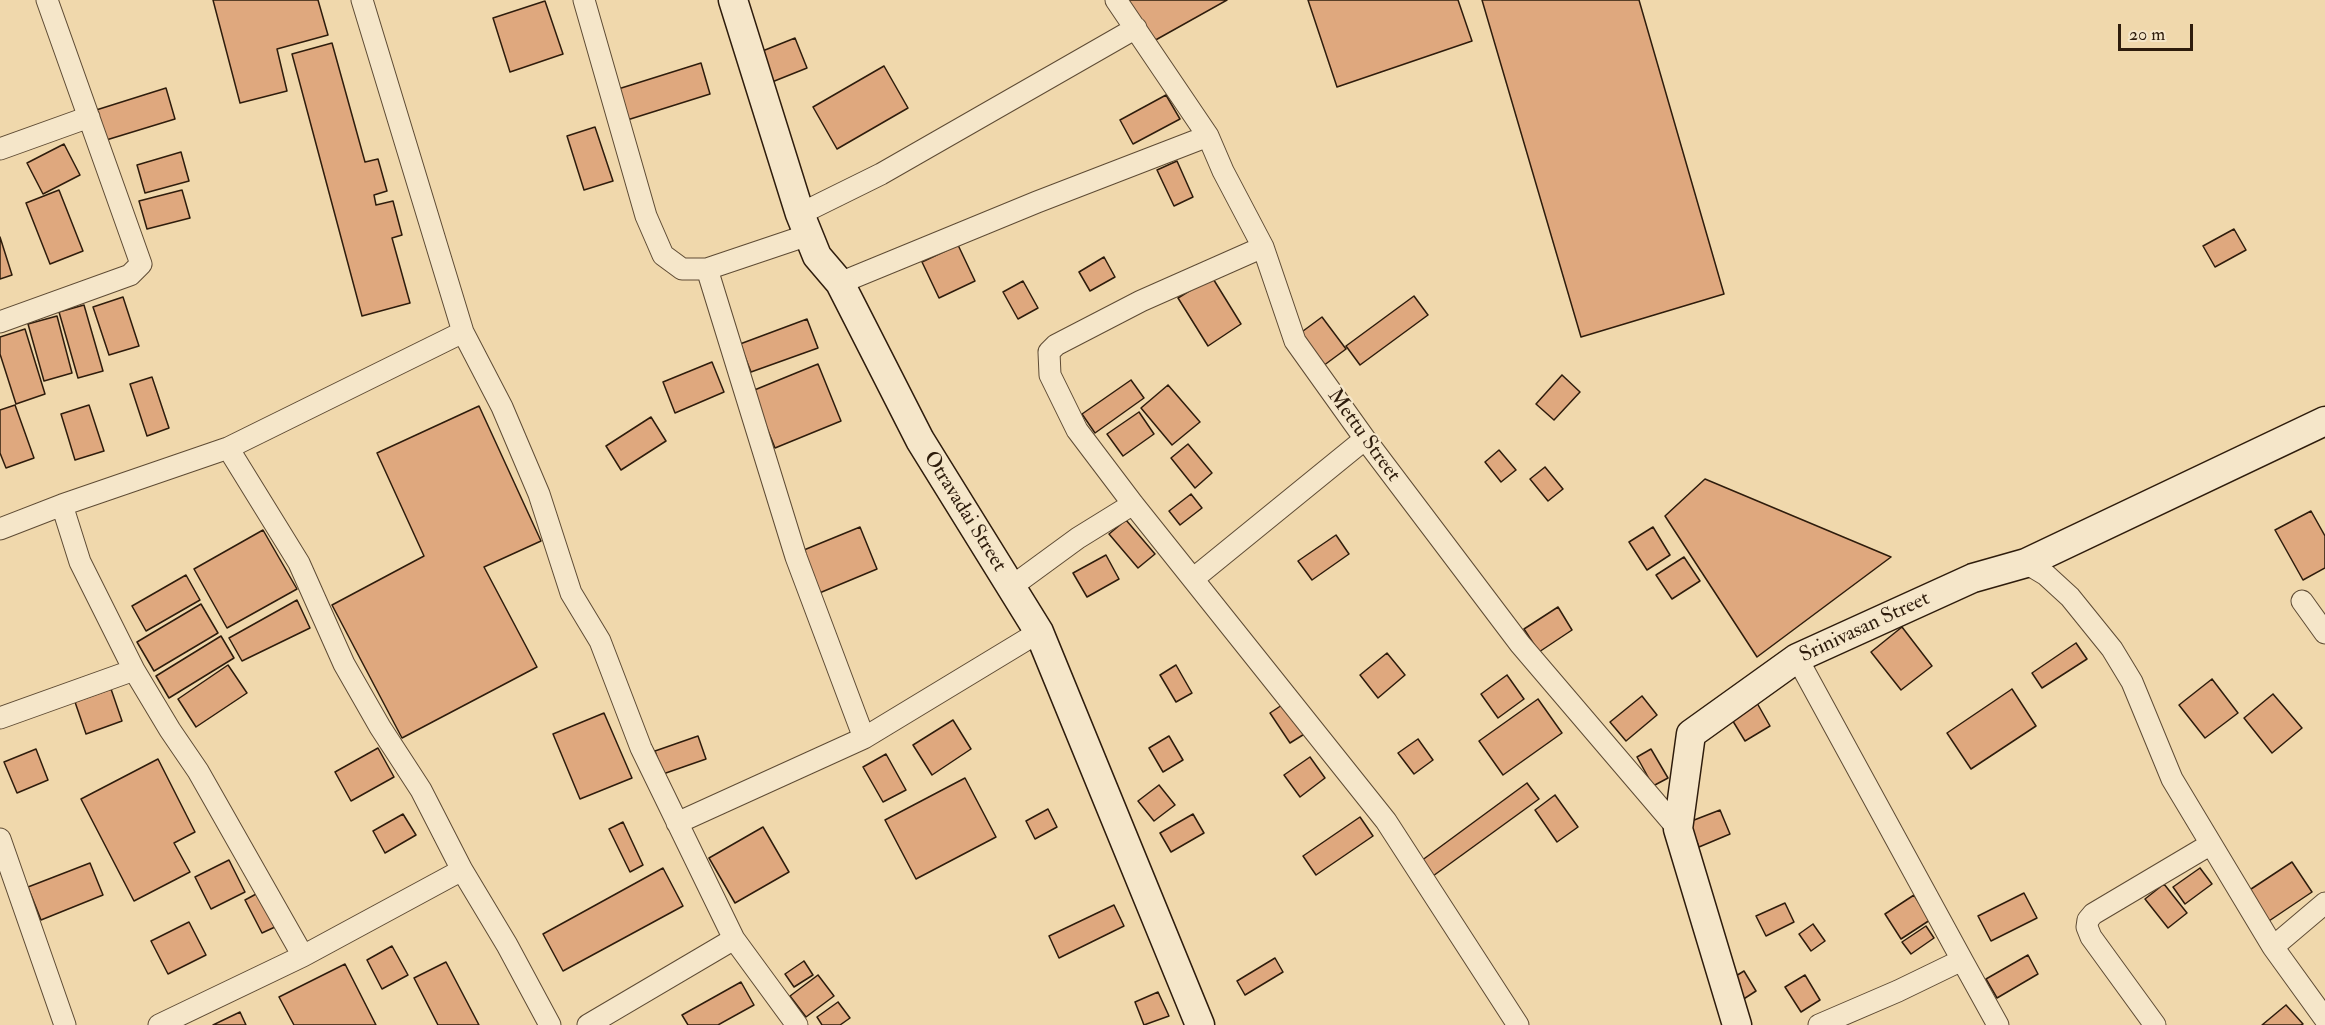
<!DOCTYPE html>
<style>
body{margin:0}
#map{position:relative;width:2325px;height:1025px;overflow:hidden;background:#f0d8ac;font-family:"IM FELL Double Pica",serif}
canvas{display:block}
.scale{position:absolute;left:2118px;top:24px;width:75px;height:27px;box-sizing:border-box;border:3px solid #2e1c0c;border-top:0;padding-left:8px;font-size:18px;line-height:21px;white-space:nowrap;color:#2e1c0c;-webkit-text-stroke:4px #f5e6c9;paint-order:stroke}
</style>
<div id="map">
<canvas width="2325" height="1025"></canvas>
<div class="scale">20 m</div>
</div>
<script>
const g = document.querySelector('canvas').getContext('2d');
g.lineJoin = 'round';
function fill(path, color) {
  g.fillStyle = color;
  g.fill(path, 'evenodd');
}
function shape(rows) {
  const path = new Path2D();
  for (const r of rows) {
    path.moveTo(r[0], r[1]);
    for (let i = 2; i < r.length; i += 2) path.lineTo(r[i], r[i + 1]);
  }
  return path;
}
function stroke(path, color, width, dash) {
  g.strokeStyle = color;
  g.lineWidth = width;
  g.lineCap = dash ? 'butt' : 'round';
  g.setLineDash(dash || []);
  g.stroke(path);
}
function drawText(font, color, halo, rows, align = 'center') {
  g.font = font + ' "IM FELL Double Pica",serif';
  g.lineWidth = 4.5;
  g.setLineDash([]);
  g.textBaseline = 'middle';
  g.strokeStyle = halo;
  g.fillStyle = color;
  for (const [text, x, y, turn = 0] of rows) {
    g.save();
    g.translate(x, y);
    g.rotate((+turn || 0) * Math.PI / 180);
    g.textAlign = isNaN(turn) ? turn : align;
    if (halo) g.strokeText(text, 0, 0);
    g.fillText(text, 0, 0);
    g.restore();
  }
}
const building = shape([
 [213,0,318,0,328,35,277,49,287,91,240,103,213,0],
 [1128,0,1227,0,1152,42,1128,0],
 [1308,0,1458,0,1472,41,1337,87,1308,0],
 [1482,0,1639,0,1724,294,1581,337,1482,0],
 [545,1,563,54,510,72,493,18,545,1],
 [795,38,807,68,767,84,755,54,795,38],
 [332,43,365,162,378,159,387,191,374,195,376,205,393,201,402,235,392,238,410,303,362,316,292,54,332,43],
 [701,63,710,94,624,121,615,90,701,63],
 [884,66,908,108,837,149,813,107,884,66],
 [166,88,175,119,103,141,93,111,166,88],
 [1166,95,1180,119,1133,144,1120,120,1166,95],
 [595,127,613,181,584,190,567,136,595,127],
 [64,144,80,175,43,194,27,163,64,144],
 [181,152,189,181,145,193,137,165,181,152],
 [1177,161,1193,197,1174,206,1157,170,1177,161],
 [59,190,83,251,50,264,26,203,59,190],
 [182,190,190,218,147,229,139,201,182,190],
 [2234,229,2246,250,2215,267,2203,246,2234,229],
 [0,237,12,275,0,279,0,237],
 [958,245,975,281,939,298,922,262,958,245],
 [1104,257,1115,277,1090,291,1079,272,1104,257],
 [1212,277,1241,324,1208,346,1178,298,1212,277],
 [1023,281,1038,308,1018,319,1003,292,1023,281],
 [1414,296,1428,315,1360,365,1346,346,1414,296],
 [123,297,139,346,109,355,93,307,123,297],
 [84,305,103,371,78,378,59,312,84,305],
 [57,316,72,373,44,381,28,324,57,316],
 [1322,317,1346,349,1323,366,1299,334,1322,317],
 [807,319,818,348,751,372,740,344,807,319],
 [25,329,45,394,16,404,0,354,0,337,25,329],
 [712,362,724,392,675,413,663,382,712,362],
 [818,364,841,421,775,448,752,391,818,364],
 [1562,375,1580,392,1554,420,1536,404,1562,375],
 [152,377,169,428,147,436,130,384,152,377],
 [1131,380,1144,398,1095,433,1082,414,1131,380],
 [1168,385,1200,422,1172,445,1141,408,1168,385],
 [15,405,34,458,6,468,0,453,0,410,15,405],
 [89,405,104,451,75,460,61,414,89,405],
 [479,406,541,541,484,567,537,667,402,738,332,605,424,556,377,453,479,406],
 [1139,412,1154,434,1123,456,1107,434,1139,412],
 [651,417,666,441,621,470,606,446,651,417],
 [1188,444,1212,473,1195,488,1171,458,1188,444],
 [1499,450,1516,470,1501,482,1485,462,1499,450],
 [1545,467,1563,489,1548,501,1530,479,1545,467],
 [1705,479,1891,557,1757,657,1665,516,1705,479],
 [1191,494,1202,508,1180,525,1169,511,1191,494],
 [2311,511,2325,536,2325,568,2303,580,2275,530,2311,511],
 [1126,520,1155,554,1138,568,1109,534,1126,520],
 [860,527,877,569,817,594,799,552,860,527],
 [1653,527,1670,555,1647,570,1629,542,1653,527],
 [263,530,297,589,227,628,194,569,263,530],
 [1336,535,1349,554,1312,580,1298,561,1336,535],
 [1106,555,1119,579,1087,597,1073,573,1106,555],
 [1684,557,1700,581,1672,599,1656,575,1684,557],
 [186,575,200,600,146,631,132,606,186,575],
 [297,600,310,628,242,661,229,638,297,600],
 [201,604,218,633,154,671,137,642,201,604],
 [1558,607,1572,630,1539,652,1524,629,1558,607],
 [1902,627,1932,666,1901,690,1871,652,1902,627],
 [221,636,234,658,169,698,156,676,221,636],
 [2076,643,2087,659,2042,688,2032,673,2076,643],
 [1387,653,1405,675,1378,698,1360,675,1387,653],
 [228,665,247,693,196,727,178,699,228,665],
 [1176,665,1192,693,1176,702,1160,675,1176,665],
 [1507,675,1524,699,1498,718,1481,694,1507,675],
 [2212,679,2238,713,2205,738,2179,705,2212,679],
 [111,689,122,721,86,734,75,702,111,689],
 [2012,689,2036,726,1971,769,1947,733,2012,689],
 [2273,694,2302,728,2272,753,2244,718,2273,694],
 [1642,696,1657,715,1626,741,1610,722,1642,696],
 [1538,699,1562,733,1503,775,1479,741,1538,699],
 [1285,703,1306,733,1290,743,1270,713,1285,703],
 [1757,703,1770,726,1745,741,1731,718,1757,703],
 [604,713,632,778,580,799,553,734,604,713],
 [953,720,971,749,932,775,913,745,953,720],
 [698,736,706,759,663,774,655,751,698,736],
 [1169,736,1183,760,1163,772,1149,748,1169,736],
 [1418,739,1433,760,1414,774,1398,753,1418,739],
 [378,748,394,777,351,801,335,772,378,748],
 [36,749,48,780,17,793,4,762,36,749],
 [1651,749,1668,778,1653,786,1637,757,1651,749],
 [886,754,906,790,883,802,863,767,886,754],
 [1310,757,1325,778,1300,797,1284,775,1310,757],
 [158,759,195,832,174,843,190,872,134,901,81,799,158,759],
 [965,778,996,837,916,879,885,820,965,778],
 [1527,783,1539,799,1433,876,1421,861,1527,783],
 [1159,785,1175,805,1154,821,1138,801,1159,785],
 [1555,795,1578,827,1557,842,1535,810,1555,795],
 [1048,809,1057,827,1035,839,1026,821,1048,809],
 [1720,810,1730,834,1699,847,1689,822,1720,810],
 [403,814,416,835,385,853,373,831,403,814],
 [1193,814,1204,833,1171,852,1160,833,1193,814],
 [1360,817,1373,836,1316,875,1303,856,1360,817],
 [623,822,643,865,630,872,609,829,623,822],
 [763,827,789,872,735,903,709,858,763,827],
 [229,860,245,892,211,909,195,877,229,860],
 [2292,862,2312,892,2263,925,2242,895,2292,862],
 [90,863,103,895,41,920,28,887,90,863],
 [663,868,683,906,563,971,543,934,663,868],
 [2200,868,2212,884,2185,904,2173,887,2200,868],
 [2164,884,2187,913,2168,928,2145,899,2164,884],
 [258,893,275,927,262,933,245,900,258,893],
 [2024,893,2037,918,1991,941,1978,916,2024,893],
 [1914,895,1930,920,1901,939,1885,914,1914,895],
 [1785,903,1794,922,1766,936,1756,916,1785,903],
 [1114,905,1124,926,1059,958,1049,936,1114,905],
 [189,922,206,955,168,974,151,941,189,922],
 [1813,924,1825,941,1811,951,1799,934,1813,924],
 [1926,926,1934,938,1911,954,1902,942,1926,926],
 [392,946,408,975,382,989,367,960,392,946],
 [2028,955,2038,974,1997,998,1986,979,2028,955],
 [1275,958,1283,972,1245,995,1237,981,1275,958],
 [804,961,813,975,794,987,785,974,804,961],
 [446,962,479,1025,438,1025,414,978,446,962],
 [345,964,376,1025,294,1025,279,997,345,964],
 [1744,971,1756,991,1739,1002,1726,982,1744,971],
 [818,975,834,996,806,1017,790,996,818,975],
 [1805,975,1820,1000,1801,1012,1785,987,1805,975],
 [741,982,754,1005,718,1025,688,1025,682,1015,741,982],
 [1158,992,1169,1016,1144,1025,1135,1002,1158,992],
 [838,1002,850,1018,840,1025,822,1025,817,1017,838,1002],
 [2286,1005,2303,1024,2301,1025,2262,1025,2286,1005],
 [240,1012,246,1025,213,1025,240,1012]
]);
fill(building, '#dfa87e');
stroke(building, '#2e1c0c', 1.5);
const street = shape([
 [362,0,463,332,502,407,539,494,571,593,600,641,641,748,734,939,588,1025],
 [584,0,646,216,663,255,682,269,707,269,808,235],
 [1116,0,1208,136,1223,171,1263,247,1295,341,1365,439,1520,644,1678,829],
 [0,149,89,117],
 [800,214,881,174,1136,28],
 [1263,247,1141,301,1056,345,1049,352,1050,375,1077,430,1133,504,1386,821,1518,1025],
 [707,269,796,557,864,738],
 [840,283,1037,202,1208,136],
 [0,322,130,275,141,264,47,0],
 [228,448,463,332],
 [62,505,80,562,134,670,170,730,198,771,303,956,462,870],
 [0,529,62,505,228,448,299,563,344,664,380,727,421,790,462,870,507,945,550,1025],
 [2026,563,2046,575,2070,597,2112,649,2132,682,2172,779,2273,947],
 [1193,579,1365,439],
 [1011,587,1078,538,1133,504],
 [2302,601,2325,633],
 [1797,658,1962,960],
 [0,718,134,670],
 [677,823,864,738,1039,632],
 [0,839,65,1025],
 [2325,903,2273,947,2325,1019],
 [734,939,797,1025],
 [159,1025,303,956],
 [1819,1025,1898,991,1962,960,1998,1025],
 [2155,1025,2091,937,2087,927,2088,920,2093,914,2211,844]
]);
const secondary = shape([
 [733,0,800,214,817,256,840,283,920,440,1039,632,1200,1025],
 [1737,1025,1678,829,1691,734,1797,658,1973,578,2026,563,2325,421]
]);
stroke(street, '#5e4b34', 23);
stroke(secondary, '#2e1c0c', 31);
stroke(street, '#f5e6c9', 21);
stroke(secondary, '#f5e6c9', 28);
drawText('21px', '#2e1c0c', '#f5e6c9', [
 ["Mettu Street",1363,436,54],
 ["Otravadai Street",964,512,58],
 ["Srinivasan Street",1865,628,-25]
]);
</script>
